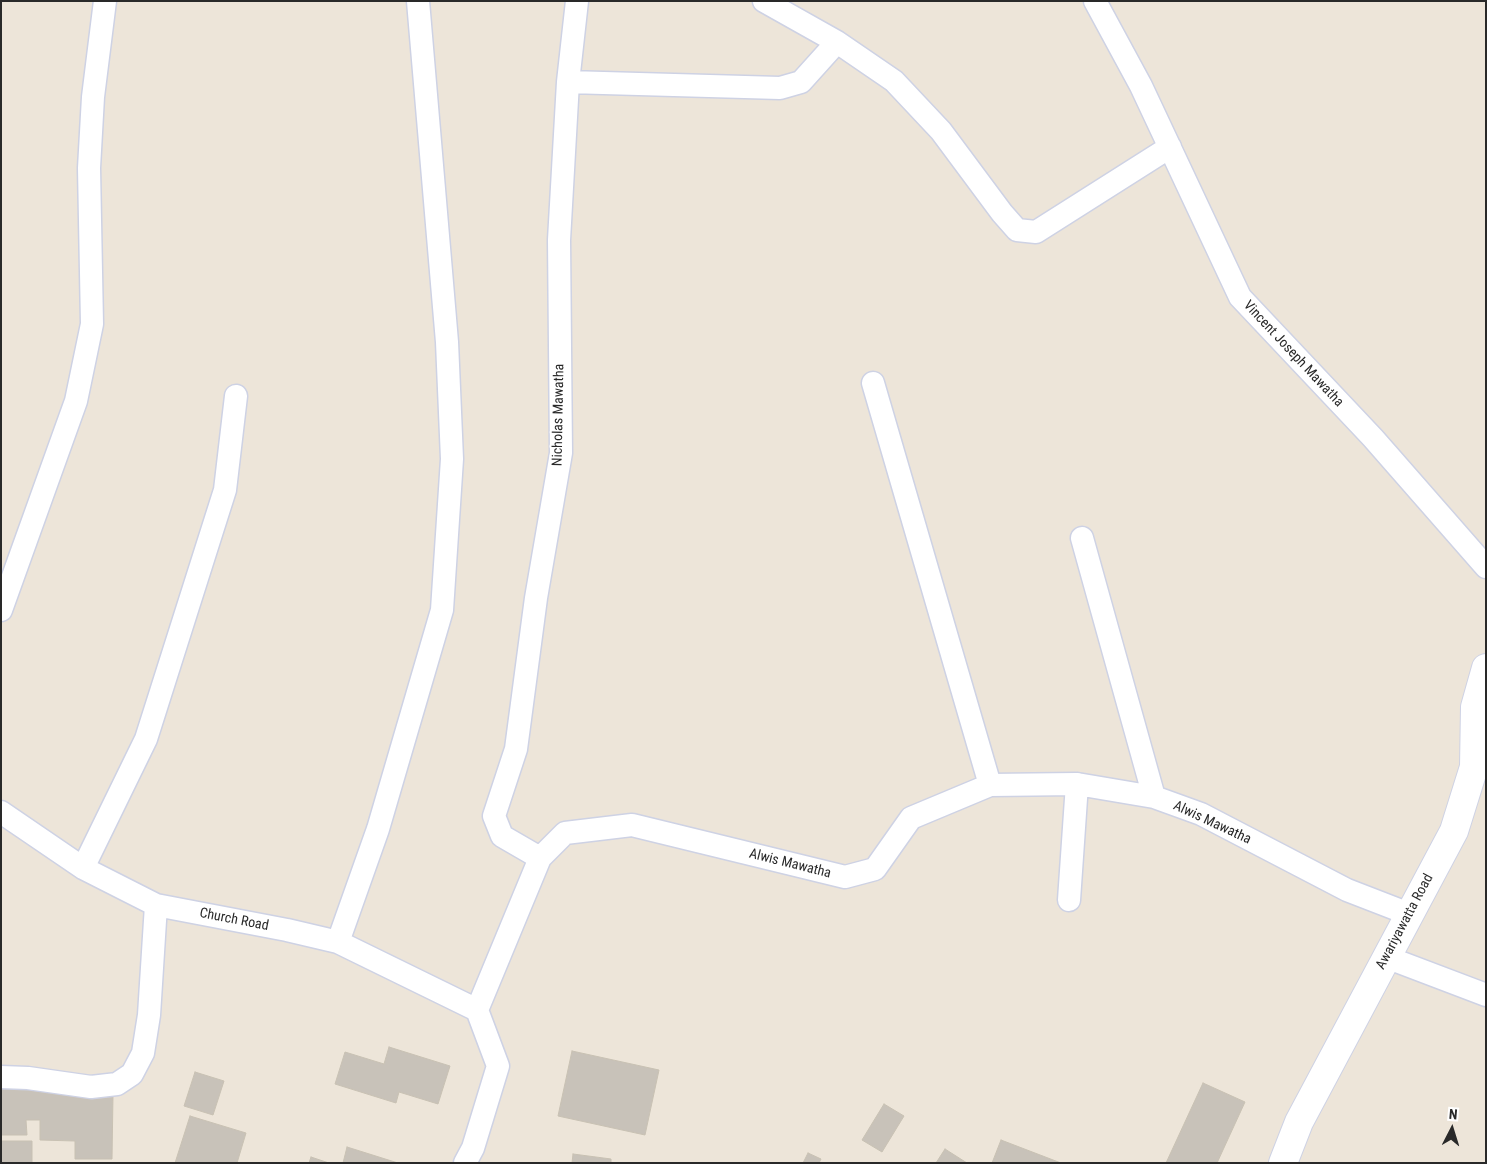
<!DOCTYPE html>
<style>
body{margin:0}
#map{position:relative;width:1487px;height:1164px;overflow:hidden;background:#ede5d9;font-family:"Roboto Condensed",sans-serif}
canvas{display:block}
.frame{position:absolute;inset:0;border:2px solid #292929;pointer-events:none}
.north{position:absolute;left:1427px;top:1104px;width:50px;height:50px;-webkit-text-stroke:4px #fff;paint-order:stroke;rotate:5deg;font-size:14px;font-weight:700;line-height:20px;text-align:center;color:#292929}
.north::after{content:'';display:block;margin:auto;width:18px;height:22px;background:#292929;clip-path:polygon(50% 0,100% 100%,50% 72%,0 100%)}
</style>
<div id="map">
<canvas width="1487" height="1164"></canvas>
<div class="frame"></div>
<div class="north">N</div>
</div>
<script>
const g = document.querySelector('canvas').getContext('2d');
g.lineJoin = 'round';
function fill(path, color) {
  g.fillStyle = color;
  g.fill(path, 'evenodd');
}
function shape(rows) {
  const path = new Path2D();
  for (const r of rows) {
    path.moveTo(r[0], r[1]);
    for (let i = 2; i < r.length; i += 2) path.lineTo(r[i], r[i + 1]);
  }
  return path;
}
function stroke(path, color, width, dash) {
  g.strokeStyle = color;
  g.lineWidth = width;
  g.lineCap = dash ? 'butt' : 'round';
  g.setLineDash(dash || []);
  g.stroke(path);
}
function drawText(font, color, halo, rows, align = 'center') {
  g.font = font + ' "Roboto Condensed",sans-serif';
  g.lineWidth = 4;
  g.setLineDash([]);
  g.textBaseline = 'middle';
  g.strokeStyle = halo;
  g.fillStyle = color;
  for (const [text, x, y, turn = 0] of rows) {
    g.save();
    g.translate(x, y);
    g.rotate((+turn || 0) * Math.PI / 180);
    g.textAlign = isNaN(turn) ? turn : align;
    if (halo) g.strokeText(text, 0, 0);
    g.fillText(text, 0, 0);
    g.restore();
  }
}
const building = shape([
 [389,1047,450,1066,438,1104,399,1092,396,1103,335,1084,345,1052,384,1064,389,1047],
 [572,1051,659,1070,645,1135,558,1116,572,1051],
 [195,1072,224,1081,213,1115,184,1106,195,1072],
 [1,1083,48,1084,49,1093,113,1094,112,1159,75,1159,75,1141,40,1140,40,1120,26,1120,27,1135,1,1135,1,1083],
 [1203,1083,1245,1102,1217,1163,1166,1163,1203,1083],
 [884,1104,904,1116,882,1152,862,1140,884,1104],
 [190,1116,246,1133,237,1163,175,1163,190,1116],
 [1001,1140,1061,1163,992,1163,1001,1140],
 [1,1141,32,1141,32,1163,1,1163,1,1141],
 [347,1147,398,1163,343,1163,347,1147],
 [945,1149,967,1163,936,1163,945,1149],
 [808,1153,821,1159,819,1163,803,1163,808,1153],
 [573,1154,611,1159,611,1163,572,1163,573,1154],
 [311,1157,329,1163,309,1163,311,1157]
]);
fill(building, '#c8c2b9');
stroke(building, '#c8c1b3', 1);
const minor = shape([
 [764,1,837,42,894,81,941,131,1002,213,1017,230,1036,232,1170,147],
 [1095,1,1141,86,1240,297,1373,438,1486,567],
 [568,82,780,88,801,82,837,42],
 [873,383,990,785],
 [1082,538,1154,797],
 [1,610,76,401,92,324,89,168,93,97,105,1],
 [1,812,83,868,156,905,287,930,338,942,477,1010],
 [540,858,502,836,494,816,516,749,536,598,561,453,559,240,568,82,577,1],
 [83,868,146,739,225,490,236,396],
 [1069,900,1077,784],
 [338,942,378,829,442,610,452,459,447,342,418,1],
 [1386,957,1486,995],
 [1,1077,28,1078,91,1087,117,1084,132,1074,143,1053,149,1015,156,905],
 [465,1163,473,1148,498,1066,477,1010,540,858,565,833,632,825,845,877,875,869,911,818,990,785,1077,784,1154,797,1201,814,1347,890,1409,914]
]);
const tertiary = shape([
 [1283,1163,1299,1122,1454,831,1474,767,1475,707,1486,668]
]);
stroke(minor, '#ced2e4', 25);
stroke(tertiary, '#ced2e4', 30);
stroke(minor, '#fff', 22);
stroke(tertiary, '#fff', 28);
drawText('14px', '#292929', '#fff', [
 ["Vincent Joseph Mawatha",1293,354,47],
 ["Nicholas Mawatha",559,415,-89],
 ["Alwis Mawatha",1212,823,25],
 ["Alwis Mawatha",790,864,14],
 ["Church Road",234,920,11],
 ["Awariyawatta Road",1405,922,-62]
]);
</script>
